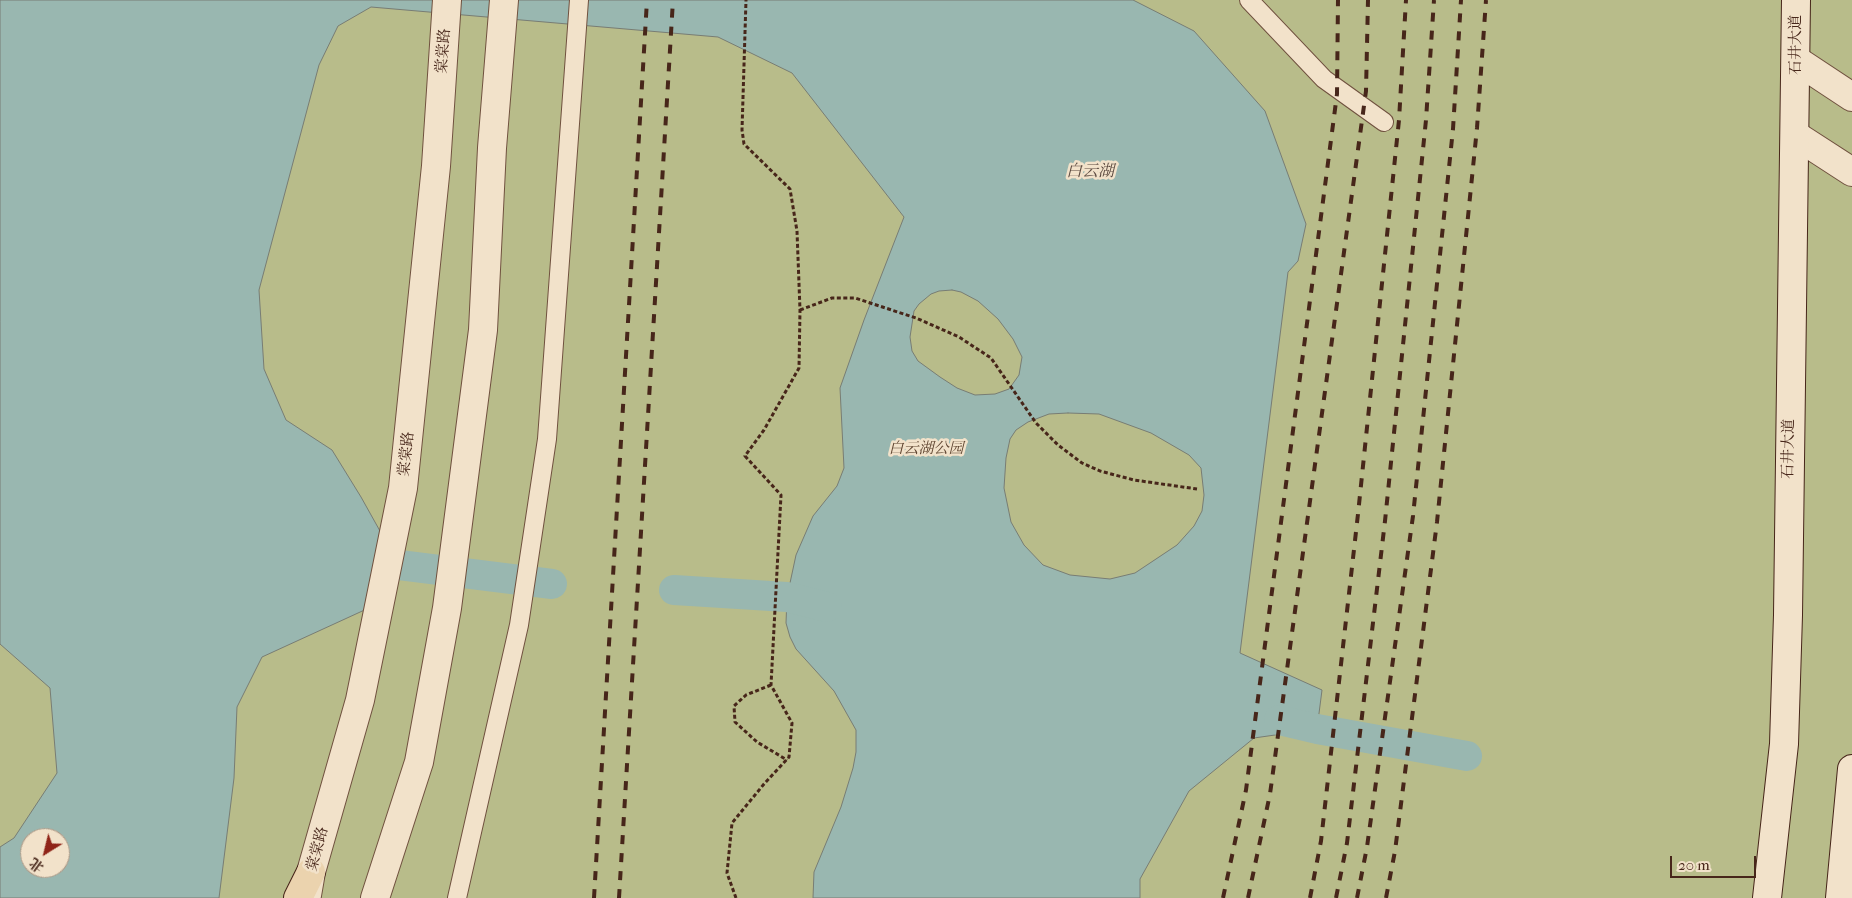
<!DOCTYPE html>
<meta charset="utf-8">
<style>
body{margin:0}
#map{position:relative;width:1852px;height:898px;overflow:hidden;background:#ebd3ae;font-family:"IM FELL French Canon","Noto Serif SC",serif}
canvas{display:block}
.north{position:absolute;left:20px;top:828px;width:50px;height:50px;box-sizing:border-box;background:#f2e2ca;border:1px solid #ae9784;border-radius:50%;rotate:216deg;font-size:14px;font-weight:700;line-height:20px;text-align:center;color:#47261a}
.north::after{content:'';display:block;margin:auto;width:18px;height:22px;background:#8f2418;clip-path:polygon(50% 0,100% 100%,50% 72%,0 100%)}
.scale{position:absolute;left:1670px;top:856px;width:86px;height:22px;box-sizing:border-box;border:2px solid #47261a;border-top:0;padding-left:6px;font-size:15px;line-height:18px;white-space:nowrap;color:#47261a;-webkit-text-stroke:4px #f2e2ca;paint-order:stroke}
</style>
<div id="map">
<canvas width="1852" height="898"></canvas>
<div class="north">北</div>
<div class="scale">20 m</div>
</div>
<script>
const g = document.querySelector('canvas').getContext('2d');
g.lineJoin = 'round';
function fill(path, color) {
  g.fillStyle = color;
  g.fill(path, 'evenodd');
}
function shape(rows) {
  const path = new Path2D();
  for (const r of rows) {
    path.moveTo(r[0], r[1]);
    for (let i = 2; i < r.length; i += 2) path.lineTo(r[i], r[i + 1]);
  }
  return path;
}
function stroke(path, color, width, dash) {
  g.strokeStyle = color;
  g.lineWidth = width;
  g.lineCap = dash ? 'butt' : 'round';
  g.setLineDash(dash || []);
  g.stroke(path);
}
function drawText(font, color, halo, rows, align = 'center') {
  g.font = font + ' "IM FELL French Canon","Noto Serif SC",serif';
  g.lineWidth = 5;
  g.setLineDash([]);
  g.textBaseline = 'middle';
  g.strokeStyle = halo;
  g.fillStyle = color;
  for (const [text, x, y, turn = 0] of rows) {
    g.save();
    g.translate(x, y);
    g.rotate((+turn || 0) * Math.PI / 180);
    g.textAlign = isNaN(turn) ? turn : align;
    if (halo) g.strokeText(text, 0, 0);
    g.fillText(text, 0, 0);
    g.restore();
  }
}
fill(shape([
 [0,0,1852,0,1852,898,0,898],
 [30,838,60,838,60,868,30,868]
]), '#b8bc8a');
const water = shape([
 [0,0,1133,0,1194,31,1265,111,1306,224,1298,261,1288,272,1240,653,1322,690,1317,729,1254,738,1189,791,1140,879,1140,898,813,898,814,872,841,807,853,768,856,752,856,730,834,691,796,649,790,637,786,623,787,597,796,555,813,516,837,486,844,468,840,388,864,320,904,217,792,73,718,37,371,7,338,26,319,65,259,290,264,369,286,420,332,450,361,497,399,565,382,602,262,657,237,707,234,778,219,898,0,898,0,847,14,838,57,773,50,688,0,644,0,0],
 [952,290,961,292,978,301,998,319,1013,339,1022,357,1019,375,1009,389,995,394,975,395,957,388,940,377,918,361,912,351,910,337,914,311,919,304,931,294,939,291,952,290],
 [1068,413,1099,414,1151,433,1189,455,1201,468,1204,495,1202,511,1194,526,1177,545,1135,573,1110,579,1070,575,1043,565,1024,545,1011,522,1004,488,1006,458,1010,439,1016,430,1028,422,1049,414,1068,413],
 [30,838,60,838,60,868,30,868,30,838]
]);
fill(water, '#99b7b0');
stroke(water, '#787d74', 1);
stroke(shape([
 [399,565,552,584],
 [674,590,787,597,827,607],
 [1279,720,1317,729,1467,756]
]), '#99b7b0', 30);
const service = shape([
 [1249,0,1324,79,1384,122],
 [457,898,519,625,547,439,579,0]
]);
const tertiary = shape([
 [1796,60,1852,97],
 [1795,135,1852,172],
 [307,895,311,872,360,700,403,488,436,166,447,0],
 [375,898,419,762,447,608,483,330,492,148,504,0]
]);
const secondary = shape([
 [1767,898,1784,744,1788,615,1796,0],
 [1840,898,1852,769]
]);
const motorway = shape([
 [298,898,311,872]
]);
stroke(service, '#70513f', 20);
stroke(tertiary, '#70513f', 30);
stroke(secondary, '#47261a', 30);
stroke(motorway, '#47261a', 30);
stroke(shape([
 [800,310,832,298,855,298,916,318,959,337,991,358,1036,423,1058,445,1082,463,1100,471,1134,480,1197,489],
 [771,685,746,695,734,706,735,722,757,742,787,760],
 [736,898,727,873,732,823,764,784,789,757,792,723,771,685,781,495,745,456,764,430,799,368,800,310,797,231,790,189,744,144,742,130,746,0]
]), '#47261a', 3, [4, 2.5]);
stroke(service, '#f2e2ca', 18);
stroke(tertiary, '#f2e2ca', 28);
stroke(secondary, '#f2e2ca', 28);
stroke(motorway, '#ebd3ae', 28);
stroke(shape([
 [594,898,647,0],
 [619,898,673,0],
 [1223,898,1246,790,1337,94,1338,0],
 [1248,898,1270,794,1366,91,1368,0],
 [1310,898,1321,841,1358,514,1399,120,1406,0],
 [1336,898,1347,843,1385,521,1426,120,1434,0],
 [1357,898,1367,847,1413,516,1453,129,1461,0],
 [1386,898,1395,851,1437,522,1477,128,1486,0]
]), '#47261a', 4, [9, 9]);
drawText('15px', '#47261a', '#f2e2ca', [
 ["石井大道",1796,45,-90],
 ["棠棠路",444,51,-86],
 ["石井大道",1789,449,-89],
 ["棠棠路",407,454,-84],
 ["棠棠路",318,849,-75]
]);
drawText('italic 15px', '#5e4430', '#f2e2ca', [
 ["白云湖公园",926,449]
]);
drawText('italic 16px', '#5c4a40', '#f2e2ca', [
 ["白云湖",1090,172]
]);
</script>
